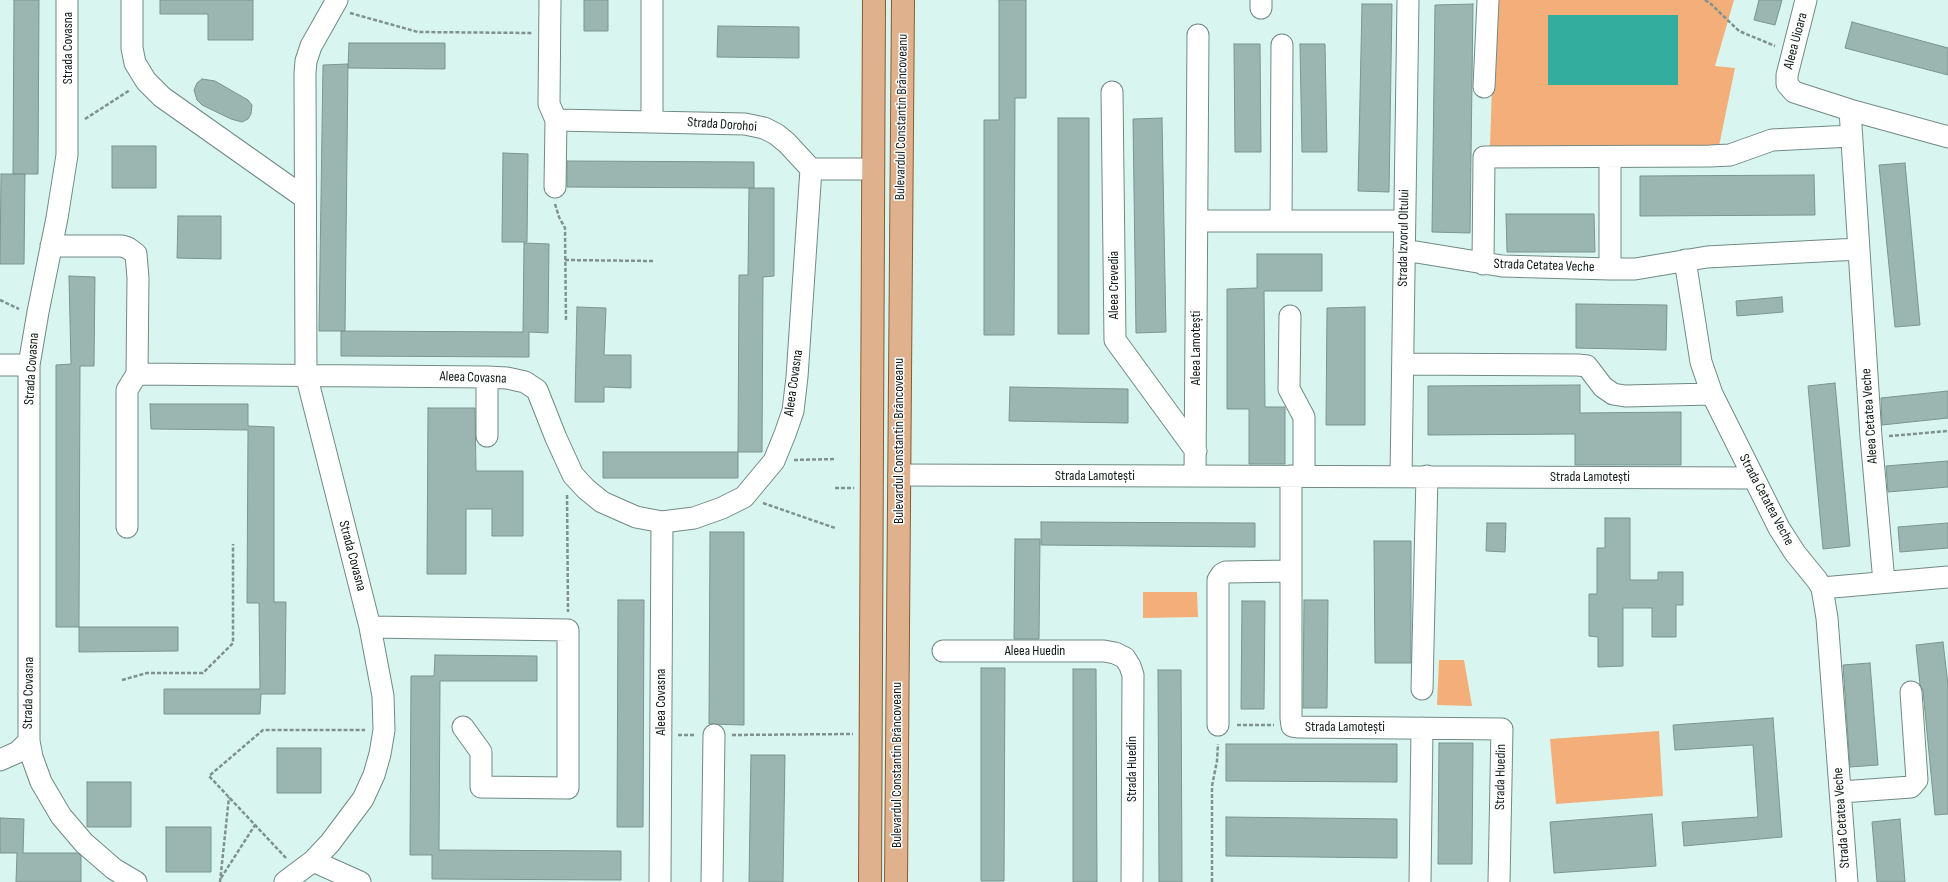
<!DOCTYPE html>
<meta charset="utf-8">
<style>
body{margin:0}
canvas{display:block;background:#d9f5ef}
</style>
<canvas width="1948" height="882"></canvas>
<script>
const g = document.querySelector('canvas').getContext('2d');
g.lineJoin = 'round';
function fill(path, color) {
  g.fillStyle = color;
  g.fill(path, 'evenodd');
}
function shape(rows) {
  const path = new Path2D();
  for (const r of rows) {
    path.moveTo(r[0], r[1]);
    for (let i = 2; i < r.length; i += 2) path.lineTo(r[i], r[i + 1]);
  }
  return path;
}
function stroke(path, color, width, dash) {
  g.strokeStyle = color;
  g.lineWidth = width;
  g.lineCap = dash ? 'butt' : 'round';
  g.setLineDash(dash || []);
  g.stroke(path);
}
function drawText(font, color, halo, rows, align = 'center') {
  g.font = font + ' "Sofia Sans Condensed",sans-serif';
  g.lineWidth = 3;
  g.setLineDash([]);
  g.textBaseline = 'middle';
  g.strokeStyle = halo;
  g.fillStyle = color;
  for (const [text, x, y, turn = 0] of rows) {
    g.save();
    g.translate(x, y);
    g.rotate((+turn || 0) * Math.PI / 180);
    g.textAlign = isNaN(turn) ? turn : align;
    if (halo) g.strokeText(text, 0, 0);
    g.fillText(text, 0, 0);
    g.restore();
  }
}
fill(shape([
 [1495,0,1734,0,1715,66,1735,68,1719,146,1490,146],
 [1143,592,1197,592,1198,617,1143,618],
 [1439,660,1464,660,1472,706,1437,705],
 [1659,731,1663,796,1556,804,1550,739]
]), '#f4ae79');
fill(shape([
 [1548,15,1678,15,1678,85,1548,85]
]), '#33ae9e');
const building = shape([
 [14,0,39,0,38,174,13,174,14,0],
 [160,0,253,0,253,40,208,40,208,14,160,14,160,0],
 [584,0,608,0,608,31,584,31,584,0],
 [999,0,1026,0,1026,98,1015,98,1014,335,984,335,984,120,999,120,999,0],
 [1759,0,1782,0,1775,25,1754,20,1759,0],
 [1362,4,1392,4,1389,192,1358,191,1362,4],
 [1473,4,1470,233,1432,232,1435,5,1473,4],
 [1852,22,1948,48,1948,75,1845,48,1852,22],
 [718,26,799,27,799,58,717,57,718,26],
 [349,43,445,43,445,69,348,68,349,43],
 [1234,44,1260,44,1261,152,1235,152,1234,44],
 [1300,44,1325,44,1327,152,1302,152,1300,44],
 [348,64,345,331,319,331,323,65,348,64],
 [202,79,215,81,248,100,252,105,251,114,248,119,242,122,231,119,202,105,197,100,194,90,197,83,202,79],
 [1058,118,1089,118,1089,334,1058,334,1058,118],
 [1162,118,1166,332,1136,333,1133,119,1162,118],
 [112,146,156,146,156,188,112,188,112,146],
 [503,153,528,154,527,242,502,242,503,153],
 [567,161,754,162,754,188,567,187,567,161],
 [1905,163,1920,325,1895,327,1879,165,1905,163],
 [1,174,25,174,24,264,0,264,1,174],
 [1814,175,1815,215,1640,216,1640,176,1814,175],
 [749,188,774,188,774,276,763,277,762,452,738,452,739,275,748,275,749,188],
 [1506,214,1594,214,1595,252,1507,252,1506,214],
 [178,216,221,216,221,259,177,258,178,216],
 [524,243,549,244,548,333,529,332,529,357,341,356,341,331,523,332,524,243],
 [1257,254,1322,254,1322,291,1264,291,1265,407,1285,407,1285,464,1249,464,1249,409,1227,409,1227,289,1257,288,1257,254],
 [69,276,95,277,94,366,80,366,79,627,56,627,56,365,71,364,69,276],
 [1782,297,1783,312,1737,316,1736,301,1782,297],
 [1576,304,1667,305,1666,350,1576,348,1576,304],
 [577,307,606,308,604,355,631,355,631,388,604,387,604,402,575,402,577,307],
 [1365,307,1365,425,1326,425,1327,308,1365,307],
 [1835,383,1850,546,1823,549,1808,386,1835,383],
 [1580,385,1580,413,1681,412,1681,465,1575,465,1575,434,1428,435,1428,386,1580,385],
 [1010,387,1128,389,1128,423,1009,421,1010,387],
 [1948,391,1948,418,1882,425,1881,398,1948,391],
 [150,404,248,404,248,426,274,427,274,602,286,602,285,694,261,694,260,714,164,714,164,689,260,689,259,603,247,603,248,430,151,429,150,404],
 [428,408,475,408,476,471,523,471,523,536,492,536,492,509,466,509,466,574,427,574,428,408],
 [603,452,738,452,738,478,603,478,603,452],
 [1948,461,1948,487,1888,492,1886,466,1948,461],
 [1605,518,1630,518,1630,580,1658,580,1658,572,1683,572,1683,605,1676,605,1676,637,1652,637,1652,608,1623,608,1623,666,1598,667,1598,637,1589,636,1589,594,1597,594,1597,548,1605,548,1605,518],
 [1041,522,1255,523,1255,547,1041,545,1041,522],
 [1487,523,1506,523,1505,552,1486,551,1487,523],
 [1948,523,1948,548,1900,552,1898,527,1948,523],
 [710,532,744,532,744,725,709,724,710,532],
 [1015,539,1040,539,1039,639,1014,639,1015,539],
 [1374,541,1411,541,1411,663,1375,663,1374,541],
 [618,600,644,600,643,827,617,827,618,600],
 [1304,600,1328,600,1327,708,1303,708,1304,600],
 [1242,601,1265,601,1264,709,1241,709,1242,601],
 [79,627,178,627,178,651,79,652,79,627],
 [1943,642,1948,685,1948,814,1935,815,1923,691,1920,685,1916,645,1943,642],
 [435,655,537,656,537,681,440,681,439,850,621,851,621,880,432,879,432,855,410,855,411,676,434,676,435,655],
 [1870,663,1878,765,1850,767,1843,665,1870,663],
 [981,668,1005,668,1004,881,981,881,981,668],
 [1073,669,1096,669,1097,882,1073,882,1073,669],
 [1158,670,1181,670,1182,882,1159,882,1158,670],
 [1773,718,1782,837,1684,846,1682,822,1758,817,1753,745,1675,750,1673,725,1773,718],
 [1439,743,1473,743,1472,864,1438,864,1439,743],
 [1226,744,1397,744,1397,782,1226,781,1226,744],
 [277,748,321,748,321,793,277,793,277,748],
 [751,755,785,755,783,882,749,882,751,755],
 [87,782,131,782,131,827,87,827,87,782],
 [1652,814,1656,866,1554,873,1550,822,1652,814],
 [1226,817,1397,819,1397,858,1226,856,1226,817],
 [0,818,24,819,23,853,78,853,81,856,81,882,16,882,17,853,0,853,0,818],
 [1900,819,1905,882,1877,882,1872,822,1900,819],
 [166,827,211,827,211,872,166,872,166,827]
]);
fill(building, '#9bb6b1');
stroke(building, '#7b9590', 1);
const minor = shape([
 [67,0,67,155,57,218,38,312,29,365,29,741,32,757,41,782,61,816,84,843,114,869,136,882],
 [132,0,132,48,135,63,146,81,162,97,305,198],
 [550,0,549,104,556,120],
 [1806,0,1787,75,1787,84,1794,92,1850,110,1948,137],
 [1261,8,1261,0],
 [1484,87,1488,0],
 [1112,92,1115,340,1196,451],
 [1850,110,1871,437,1884,582],
 [652,122,652,0],
 [1610,157,1610,269],
 [555,187,556,120,745,124,764,128,776,134,787,143,811,169,872,169],
 [1198,221,1404,221],
 [1281,221,1282,45],
 [51,246,122,246,128,248,136,254,138,278,137,374,127,390,127,527],
 [1404,250,1502,266,1610,269,1635,269,1707,257,1858,249],
 [1685,260,1701,362,1712,394,1779,528,1795,553,1817,580,1822,588,1827,618,1847,882],
 [1483,264,1484,157,1710,156,1730,155,1772,140,1851,136],
 [1290,316,1289,389,1304,417,1304,476],
 [1403,364,1578,365,1587,366,1603,387,1613,394,1625,396,1712,394],
 [0,365,29,365],
 [137,374,487,377,507,378,525,382,537,390,556,438,573,475,586,489,602,502,636,517,662,522,694,518,722,508,744,497,774,461,785,434,793,411,797,377,811,169],
 [487,377,487,436],
 [899,475,1752,478],
 [1195,476,1198,35],
 [1291,476,1291,718,1292,726,1299,727,1502,729,1499,882],
 [1401,477,1408,0],
 [1822,588,1948,577],
 [370,627,568,630,568,788,481,787,481,752,463,727],
 [943,651,1104,651,1115,653,1125,658,1130,666,1133,675,1132,882],
 [1422,689,1427,476],
 [1218,725,1218,580,1222,574,1226,572,1291,571],
 [0,760,18,752,29,741],
 [1841,792,1911,787,1917,780,1911,692],
 [313,861,360,882],
 [285,882,313,861,330,843,363,799,374,775,380,754,384,730,383,696,370,627,306,374,305,73,306,61,311,46,337,0],
 [660,882,662,522],
 [712,882,714,735],
 [1420,882,1422,728]
]);
const major = shape([
 [870,882,874,0],
 [896,882,903,0]
]);
stroke(minor, '#718a85', 23);
stroke(major, '#885c33', 24);
stroke(shape([
 [1705,0,1711,4,1739,31,1775,46],
 [350,13,418,32,532,33],
 [85,119,130,90],
 [555,204,559,217,565,228,566,320],
 [565,260,654,261],
 [0,300,19,309],
 [1889,436,1948,431],
 [794,460,836,459],
 [835,488,854,488],
 [567,495,568,612],
 [763,503,835,528],
 [122,680,147,673,203,673,233,643,233,544],
 [1237,725,1274,725],
 [678,735,695,735],
 [732,735,853,734],
 [286,858,209,776,263,730,365,730],
 [221,878,255,825],
 [220,882,229,797],
 [1212,882,1212,786,1217,761,1218,744]
]), '#7e928e', 2.5, [4, 2]);
stroke(minor, '#fff', 21);
stroke(major, '#dfb28d', 22);
drawText('14px', '#101a18', '#fff', [
 ["Aleea Uioara",1796,41,-75],
 ["Strada Covasna",68,48,-90],
 ["Bulevardul Constantin Brâncoveanu",902,117,-89],
 ["Strada Dorohoi",722,125,4],
 ["Strada Izvorul Oltului",1404,238,-89],
 ["Strada Cetatea Veche",1544,266,2],
 ["Aleea Crevedia",1114,285,-90],
 ["Aleea Lamotești",1196,348,-90],
 ["Strada Covasna",32,369,-86],
 ["Aleea Covasna",473,378,2],
 ["Aleea Covasna",794,383,-82],
 ["Aleea Cetatea Veche",1870,416,-94],
 ["Bulevardul Constantin Brâncoveanu",899,441,-90],
 ["Strada Lamotești",1095,476],
 ["Strada Lamotești",1590,477],
 ["Strada Cetatea Veche",1766,500,62],
 ["Strada Covasna",352,556,75],
 ["Aleea Huedin",1035,651],
 ["Strada Covasna",29,693,-89],
 ["Aleea Covasna",661,702,-90],
 ["Strada Lamotești",1345,727],
 ["Bulevardul Constantin Brâncoveanu",897,765,-90],
 ["Strada Huedin",1132,769,-90],
 ["Strada Huedin",1501,777,-89],
 ["Strada Cetatea Veche",1842,818,-94]
]);
</script>
